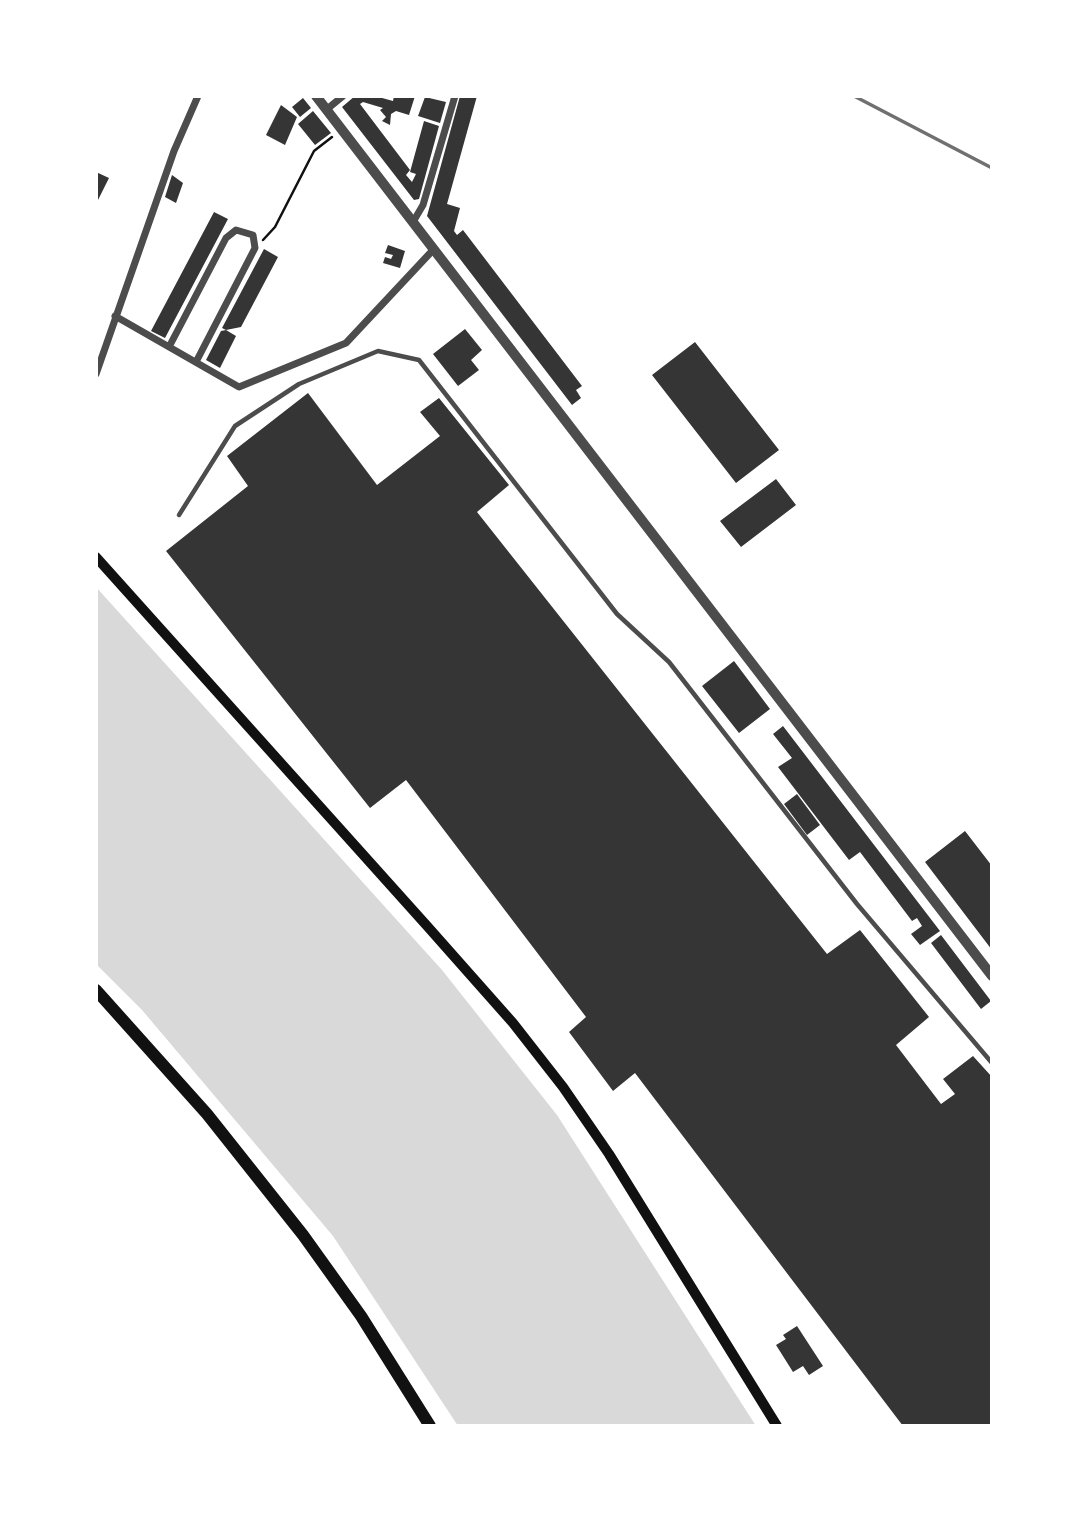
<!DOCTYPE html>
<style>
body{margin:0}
#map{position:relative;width:1088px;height:1522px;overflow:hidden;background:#fff;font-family:"Varela Round",sans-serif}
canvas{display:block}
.frame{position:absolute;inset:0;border:98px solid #fff;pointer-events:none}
</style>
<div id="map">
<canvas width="1088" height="1522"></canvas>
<div class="frame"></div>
</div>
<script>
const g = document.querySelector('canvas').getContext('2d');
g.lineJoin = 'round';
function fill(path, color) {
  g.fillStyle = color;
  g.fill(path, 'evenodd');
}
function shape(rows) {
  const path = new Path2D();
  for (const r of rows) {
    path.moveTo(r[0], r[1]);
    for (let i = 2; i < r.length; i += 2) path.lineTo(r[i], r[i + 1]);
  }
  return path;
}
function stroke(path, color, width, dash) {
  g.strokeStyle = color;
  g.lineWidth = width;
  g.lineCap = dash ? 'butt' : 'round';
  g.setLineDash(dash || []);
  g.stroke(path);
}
fill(shape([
 [96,587,442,970,557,1115,756,1426,458,1426,333,1236,142,1010,96,964]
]), '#d9d9d9');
fill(shape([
 [375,96,393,101,394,96,415,96,409,115,396,111,391,114,390,125,382,121,386,117,380,110,383,108,363,102,360,104,410,170,406,175,412,182,416,174,410,172,424,121,439,126,419,199,414,200,342,107,355,96],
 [460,96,477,96,447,204,460,208,454,231,457,235,463,230,582,386,576,390,581,398,572,405,427,216],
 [425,97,446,102,440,123,418,116],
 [303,98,311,108,300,117,292,107],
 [281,105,297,117,285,145,266,135],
 [313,111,331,133,315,145,298,124],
 [96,172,109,178,96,204],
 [172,175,183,183,176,203,165,197],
 [214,212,228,219,165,338,151,331],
 [388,245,405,251,400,268,383,263,385,257,391,259,393,255,385,253],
 [264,249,278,257,241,327,226,330,222,328],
 [465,329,482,350,471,360,479,370,458,386,433,354],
 [226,330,236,336,220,368,206,360,221,331],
 [695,342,779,450,736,483,652,375],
 [308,393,377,485,440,436,420,412,439,398,509,485,477,512,827,954,860,930,929,1017,896,1045,941,1104,955,1094,943,1079,973,1056,992,1077,992,1426,903,1426,635,1073,613,1091,569,1032,586,1017,406,780,370,808,166,551,248,486,227,456],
 [776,479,796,505,741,547,720,521],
 [734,661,770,709,739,733,702,686],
 [783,726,940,931,920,945,911,934,922,926,917,918,912,921,860,852,849,860,778,767,792,758,773,734],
 [797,794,820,825,807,835,784,804],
 [965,831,992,866,992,950,925,862],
 [941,935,991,1001,981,1009,931,943],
 [797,1326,823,1366,809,1375,803,1366,793,1372,776,1345,786,1339,783,1335]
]), '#353535');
stroke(shape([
 [263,240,275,227,314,151,332,137]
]), '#111', 2.5);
stroke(shape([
 [179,515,235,426,299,384,378,351,419,360,617,614,669,662,857,904,992,1063]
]), '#4c4c4c', 4.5);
stroke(shape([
 [326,110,343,96],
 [413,222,423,205,455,96],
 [115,316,239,387,346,343,433,250],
 [169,347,226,238,236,230,253,235,255,248,196,362],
 [96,374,174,151,198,96]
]), '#4c4c4c', 7);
stroke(shape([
 [316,96,992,976]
]), '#4c4c4c', 10);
stroke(shape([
 [96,557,428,927,513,1023,563,1087,609,1154,777,1426]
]), '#111', 10);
stroke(shape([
 [96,990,207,1114,303,1235,361,1316,430,1426]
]), '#111', 12);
stroke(shape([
 [854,96,992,168]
]), '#707070', 3.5);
</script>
